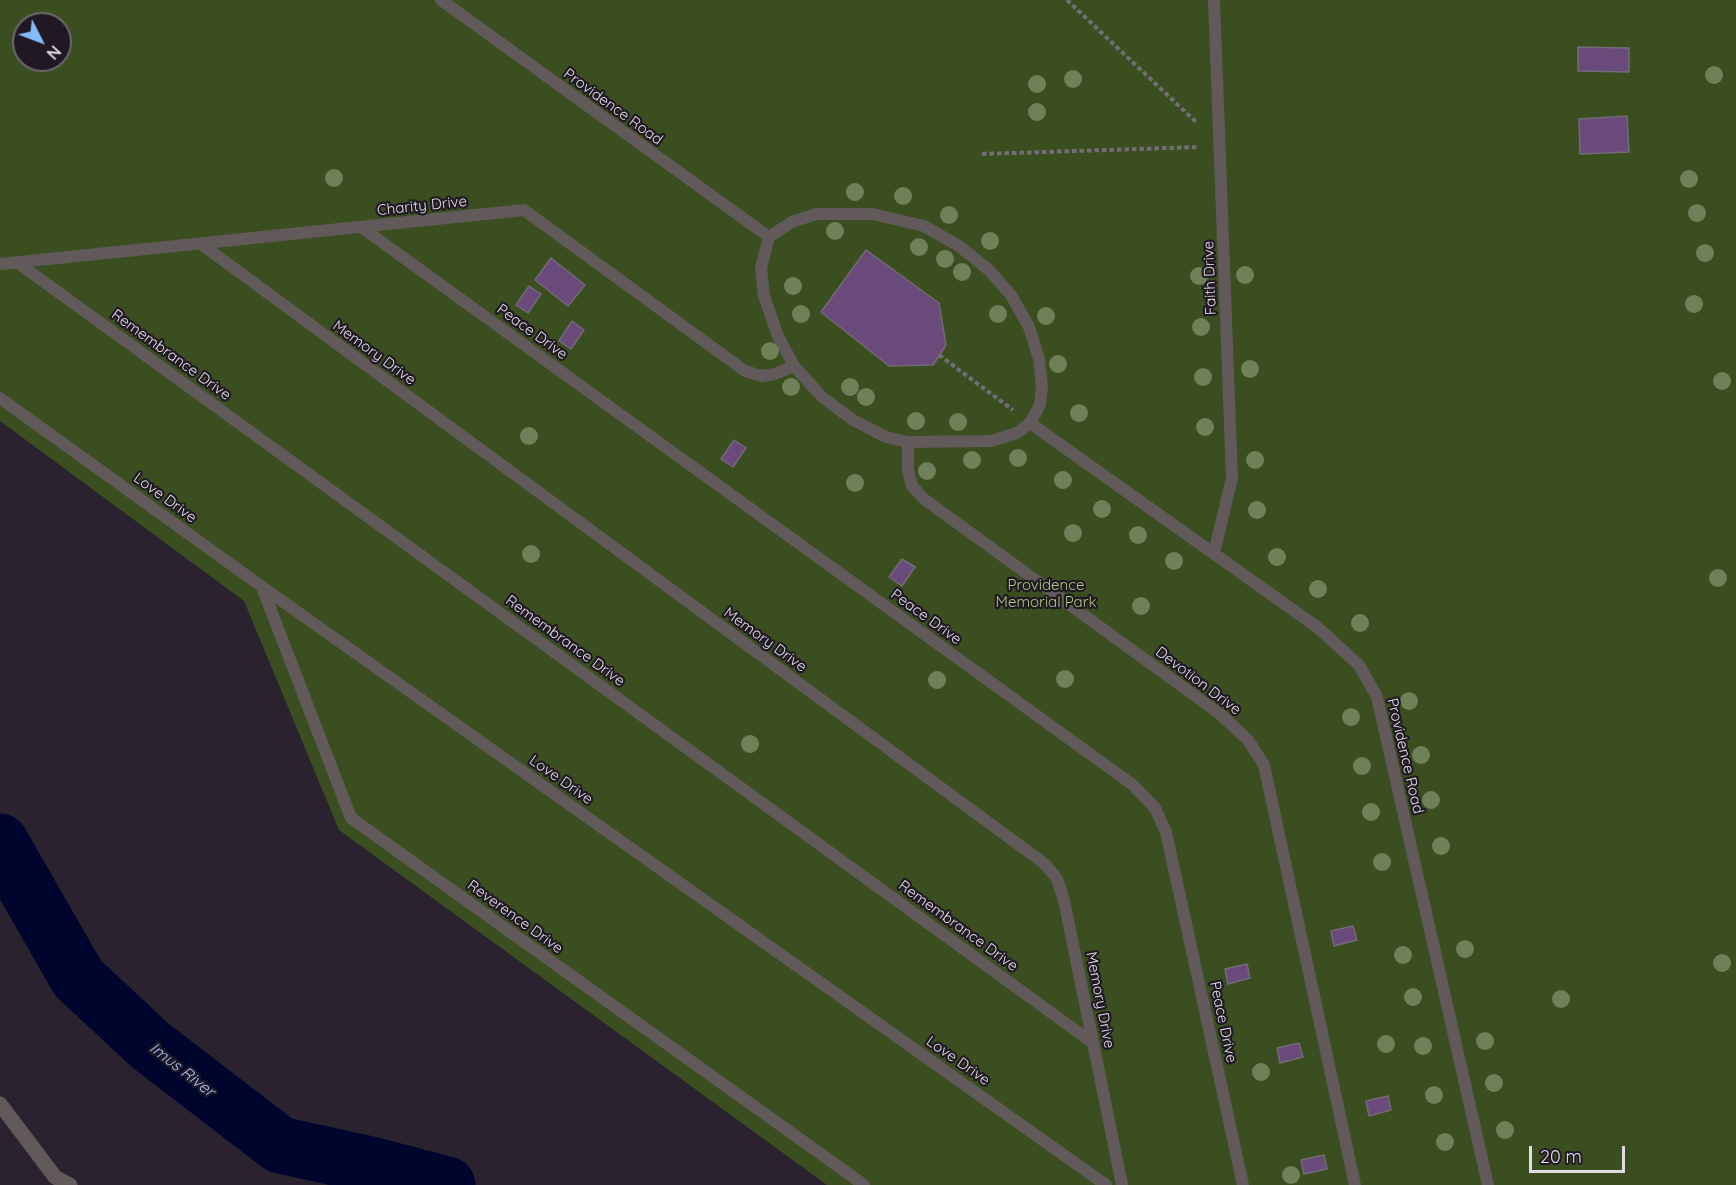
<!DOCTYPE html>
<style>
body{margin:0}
#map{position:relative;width:1736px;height:1185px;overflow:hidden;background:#2a222e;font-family:Quicksand,sans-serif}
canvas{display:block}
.north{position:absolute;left:12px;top:12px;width:60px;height:60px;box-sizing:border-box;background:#201924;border:2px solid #6d6770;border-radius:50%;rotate:132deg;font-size:16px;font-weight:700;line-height:24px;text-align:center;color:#e0dbe3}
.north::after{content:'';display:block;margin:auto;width:21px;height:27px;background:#84bcfb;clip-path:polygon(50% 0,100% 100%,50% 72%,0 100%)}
.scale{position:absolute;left:1529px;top:1146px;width:96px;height:27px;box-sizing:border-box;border:3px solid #e0dbe3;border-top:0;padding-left:8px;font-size:18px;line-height:21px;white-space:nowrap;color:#e0dbe3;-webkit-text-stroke:4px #201924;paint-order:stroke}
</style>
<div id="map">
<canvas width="1736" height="1185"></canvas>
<div class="north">N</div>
<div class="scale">20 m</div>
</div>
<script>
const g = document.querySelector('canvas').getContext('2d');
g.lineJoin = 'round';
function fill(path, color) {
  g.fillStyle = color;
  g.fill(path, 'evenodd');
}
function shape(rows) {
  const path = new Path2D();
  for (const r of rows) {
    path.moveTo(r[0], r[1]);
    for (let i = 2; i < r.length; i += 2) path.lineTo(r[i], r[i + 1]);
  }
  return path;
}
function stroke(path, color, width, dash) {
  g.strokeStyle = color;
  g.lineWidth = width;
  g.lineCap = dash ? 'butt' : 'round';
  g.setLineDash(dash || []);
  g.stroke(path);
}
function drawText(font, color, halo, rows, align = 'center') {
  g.font = font + ' Quicksand,sans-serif';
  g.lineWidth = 4.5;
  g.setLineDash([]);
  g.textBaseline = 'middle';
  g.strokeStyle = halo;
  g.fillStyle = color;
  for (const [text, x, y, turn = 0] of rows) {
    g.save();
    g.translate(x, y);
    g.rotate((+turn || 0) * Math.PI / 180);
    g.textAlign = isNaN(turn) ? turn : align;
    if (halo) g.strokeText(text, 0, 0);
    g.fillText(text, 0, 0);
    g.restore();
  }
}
fill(shape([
 [0,0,1736,0,1736,1185,827,1185,339,830,244,601,0,421],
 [24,24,60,24,60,60,24,60]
]), '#3b4e20');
stroke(shape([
 [0,842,78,978,151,1046,280,1145,371,1165,447,1185]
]), '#00052d', 57);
const building = shape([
 [1578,47,1629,48,1629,72,1578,71,1578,47],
 [1627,116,1629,152,1580,154,1579,119,1627,116],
 [866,250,939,303,946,345,933,365,889,366,821,312,866,250],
 [551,258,585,285,568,306,535,280,551,258],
 [529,286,541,294,528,313,516,305,529,286],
 [572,321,584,330,571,349,559,341,572,321],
 [734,440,746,448,733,467,721,459,734,440],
 [902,559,915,567,902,586,889,577,902,559],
 [1353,926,1357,940,1334,946,1331,931,1353,926],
 [1247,964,1250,978,1228,984,1225,969,1247,964],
 [1299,1043,1303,1057,1280,1063,1277,1048,1299,1043],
 [1388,1096,1391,1110,1369,1116,1366,1101,1388,1096],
 [1324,1155,1327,1169,1304,1174,1301,1160,1324,1155]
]);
fill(building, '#694a7a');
stroke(building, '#736a78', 1.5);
stroke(shape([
 [1067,0,1197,123],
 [982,154,1199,147],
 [939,355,1013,410]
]), '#736d77', 4, [4.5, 3]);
stroke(shape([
 [441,0,769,237],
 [1214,0,1232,478,1214,553],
 [816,214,873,214,924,226,959,246,989,270,1011,295,1029,327,1039,359,1042,387,1040,405,1030,423,1017,433,991,441,908,442,886,437,853,420,822,397,794,366,778,336,764,296,761,268,769,237,792,222,816,214],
 [361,227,1133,785,1155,808,1166,832,1243,1185],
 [201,244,1045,864,1057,879,1064,900,1122,1185],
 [18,263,1093,1043],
 [0,264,524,210,745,371,761,376,775,374,794,366],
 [0,398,261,586,1106,1185],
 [1030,423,1317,627,1359,665,1377,697,1488,1185],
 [908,442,908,470,912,486,924,499,1220,714,1248,740,1264,765,1355,1185],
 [262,587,351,818,864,1185]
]), '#61595a', 12);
stroke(shape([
 [0,1104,55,1177,70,1185]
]), '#61595a', 15);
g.fillStyle = '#708058';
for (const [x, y] of [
 [1714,75],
 [1073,79],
 [1037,84],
 [1037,112],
 [334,178],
 [1689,179],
 [855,192],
 [903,196],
 [1697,213],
 [949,215],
 [835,231],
 [990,241],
 [919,247],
 [1705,253],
 [945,259],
 [962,272],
 [1245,275],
 [1199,276],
 [793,286],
 [1694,304],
 [801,314],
 [998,314],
 [1046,316],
 [1201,327],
 [770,351],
 [1058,364],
 [1250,369],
 [1203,377],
 [1722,381],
 [791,387],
 [850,387],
 [866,397],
 [1079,413],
 [916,421],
 [958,422],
 [1205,427],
 [529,436],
 [1018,458],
 [972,460],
 [1255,460],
 [927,471],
 [1063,480],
 [855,483],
 [1102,509],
 [1257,510],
 [1073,533],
 [1138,535],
 [531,554],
 [1277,557],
 [1174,561],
 [1718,578],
 [1318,589],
 [1141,606],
 [1360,623],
 [1065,679],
 [937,680],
 [1409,701],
 [1351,717],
 [750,744],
 [1421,755],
 [1362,766],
 [1431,800],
 [1371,812],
 [1441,846],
 [1382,862],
 [1465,949],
 [1403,955],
 [1722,963],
 [1413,997],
 [1561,999],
 [1485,1041],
 [1386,1044],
 [1423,1046],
 [1261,1072],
 [1494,1083],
 [1434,1095],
 [1505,1130],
 [1445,1142],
 [1291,1175]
]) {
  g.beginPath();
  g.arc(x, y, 9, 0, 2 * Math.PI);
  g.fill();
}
drawText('15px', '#e0dbe3', '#201924', [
 ["Providence Road",613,107,36],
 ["Charity Drive",422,206,-6],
 ["Faith Drive",1210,278,-92],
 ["Peace Drive",532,332,36],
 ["Memory Drive",374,353,36],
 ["Remembrance Drive",171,355,36],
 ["Love Drive",165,498,36],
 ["Peace Drive",926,617,36],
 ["Memory Drive",765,640,36],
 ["Remembrance Drive",565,641,36],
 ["Devotion Drive",1198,681,37],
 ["Providence Road",1405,756,77],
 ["Love Drive",561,780,35],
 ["Reverence Drive",515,917,36],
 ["Remembrance Drive",958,926,36],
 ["Memory Drive",1100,1000,79],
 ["Peace Drive",1223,1022,78],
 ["Love Drive",958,1061,35]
]);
drawText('15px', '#aacc7b', '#201924', [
 ["Providence",1046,585],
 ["Memorial Park",1046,602]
]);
drawText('italic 16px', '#a2c1fc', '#201924', [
 ["Imus River",182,1070,38]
]);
</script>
